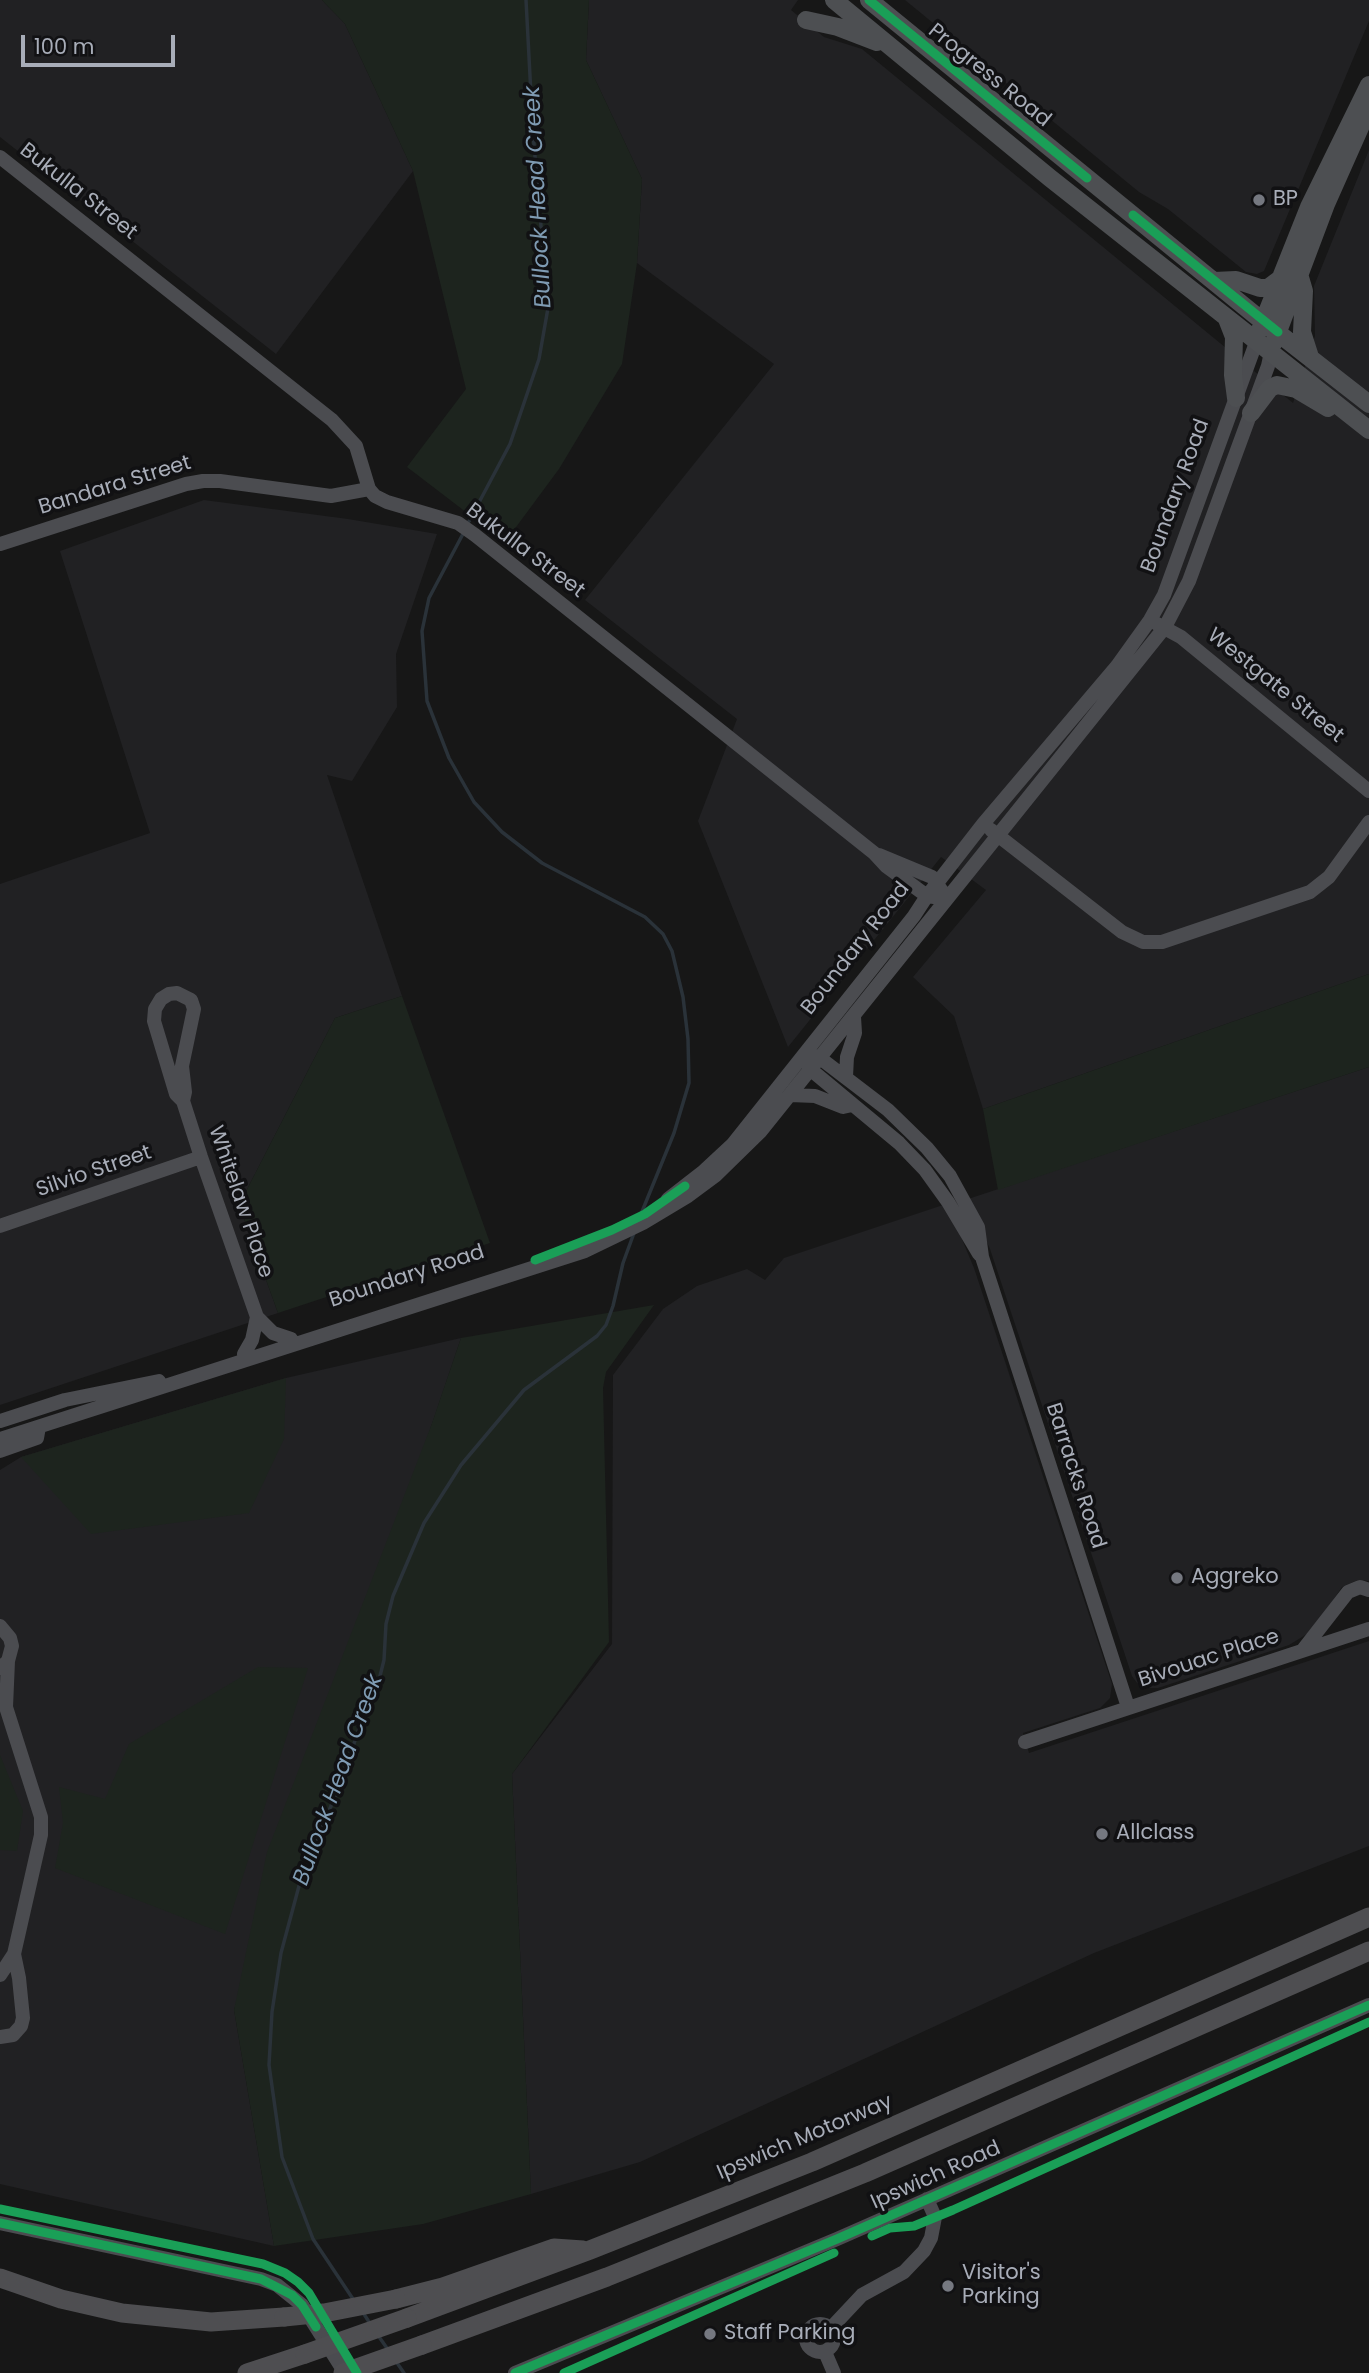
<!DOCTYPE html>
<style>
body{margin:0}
#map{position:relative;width:1369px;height:2373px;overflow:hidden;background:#171717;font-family:Poppins,sans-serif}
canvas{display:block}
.scale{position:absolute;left:21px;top:35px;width:154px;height:32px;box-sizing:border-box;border:4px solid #a8adb8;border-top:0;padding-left:9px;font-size:21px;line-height:24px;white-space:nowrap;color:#a8adb8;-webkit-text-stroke:5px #111113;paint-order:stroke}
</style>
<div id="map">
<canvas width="1369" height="2373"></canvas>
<div class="scale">100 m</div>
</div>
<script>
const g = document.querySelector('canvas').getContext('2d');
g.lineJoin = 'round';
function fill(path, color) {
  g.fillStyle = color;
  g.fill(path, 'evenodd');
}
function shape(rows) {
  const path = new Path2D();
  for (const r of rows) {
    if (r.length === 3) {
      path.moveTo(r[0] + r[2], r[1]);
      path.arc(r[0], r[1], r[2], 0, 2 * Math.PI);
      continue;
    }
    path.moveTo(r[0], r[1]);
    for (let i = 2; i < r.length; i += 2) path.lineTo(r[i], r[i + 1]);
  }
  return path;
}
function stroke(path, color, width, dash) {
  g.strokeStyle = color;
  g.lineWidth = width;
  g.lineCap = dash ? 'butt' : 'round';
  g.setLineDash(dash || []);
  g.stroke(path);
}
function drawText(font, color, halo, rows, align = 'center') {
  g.font = font + ' Poppins,sans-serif';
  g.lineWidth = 7;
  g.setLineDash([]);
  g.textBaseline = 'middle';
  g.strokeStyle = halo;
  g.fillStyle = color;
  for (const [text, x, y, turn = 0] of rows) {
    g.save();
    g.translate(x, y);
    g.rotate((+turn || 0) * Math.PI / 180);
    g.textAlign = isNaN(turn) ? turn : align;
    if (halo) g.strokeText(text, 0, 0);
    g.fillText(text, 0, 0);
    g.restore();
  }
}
fill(shape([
 [0,0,322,0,345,24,413,171,276,354,0,137],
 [589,0,798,0,791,10,824,37,862,49,1293,403,1315,336,1314,286,1369,150,1369,974,983,1109,954,1016,913,977,986,890,941,857,788,1047,698,821,737,719,585,600,774,364,637,263,642,179,586,60],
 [905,0,1369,0,1369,21,1264,271,1257,274,1246,272,1168,209,1139,192],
 [204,500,348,519,437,534,396,654,397,707,352,781,327,775,402,996,335,1018,239,1205,278,1313,0,1405,0,884,150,833,60,551],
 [1369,1067,1369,1581,1358,1580,1342,1587,1320,1619,1307,1634,1289,1645,1158,1688,1146,1688,1137,1683,1132,1676,990,1249,968,1199],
 [943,1205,959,1232,974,1268,1112,1684,1110,1698,1100,1708,1023,1733,1029,1753,1369,1641,1369,1846,1094,1953,640,2162,531,2194,512,1774,612,1644,613,1375,663,1309,697,1286,747,1269,765,1280,784,1258],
 [461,1338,234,2010,274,2246,0,2184,0,1470,21,1457,286,1378]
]), '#212123');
fill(shape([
 [322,0,589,0,586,60,642,179,637,263,622,364,559,469,505,542,407,467,466,389,413,171,345,24],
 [1369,974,1369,1067,998,1190,983,1109],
 [402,996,490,1243,278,1313,239,1205,335,1018],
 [654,1305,606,1372,603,1388,609,1642,512,1774,531,2194,423,2224,274,2246,234,2010,267,1852,431,1426,461,1338],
 [286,1378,284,1439,249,1513,91,1534,21,1457],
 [258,1667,308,1668,225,1934,55,1868,63,1823,59,1787,105,1799,129,1744],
 [0,1755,23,1811,17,1851,0,1850]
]), '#1d241e');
stroke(shape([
 [467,525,510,444,539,359,548,308,533,133,526,0],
 [464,532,429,598,422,631,427,701,449,758,474,802,502,832,542,863,645,917,663,934,672,951,683,997,688,1039,689,1083,674,1133,639,1219],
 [353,2299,313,2239,282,2157,269,2065,272,2012,281,1953,299,1886,345,1771,366,1707,378,1684,384,1660,386,1624,393,1596,424,1523,461,1465,524,1390,597,1336,606,1325,613,1306,623,1263,634,1233],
 [362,2311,371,2325],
 [377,2334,389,2351],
 [395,2360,404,2373]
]), '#2a3239', 3.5);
stroke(shape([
 [0,157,332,420,356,446,369,489,375,496,387,502,458,523,475,535,874,853,886,866,927,896,934,897],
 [0,544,186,484,203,481,220,481,331,496,369,489],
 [1157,624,1181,637,1369,791],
 [991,830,1122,932,1143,942,1162,942,1310,892,1329,877,1369,822],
 [879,855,932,877,942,891],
 [811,1055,820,1058,888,1110,927,1148,950,1176,978,1227,982,1257,1128,1707],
 [806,1060,810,1069,899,1143,925,1170,948,1202,979,1254],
 [846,1077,847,1057,855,1033,854,1017],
 [790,1095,815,1096,843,1107,852,1105],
 [183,1101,176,1094,154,1021,155,1009,161,999,169,994,177,993,191,1000,194,1009,182,1066,185,1092,183,1101,201,1157,257,1317,273,1333,291,1339],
 [668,1199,704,1171,732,1145,914,916,927,896,983,824,1117,666,1150,620,1164,595,1257,340],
 [0,1226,201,1157],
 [244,1354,252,1340,257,1317],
 [0,1421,65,1400,159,1381],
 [0,1439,585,1251,643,1223,688,1196,715,1176,760,1132,1165,627,1189,581,1268,366,1271,352],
 [0,1451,37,1438,39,1427],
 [0,1626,10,1638,12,1646,8,1661,0,1668],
 [1302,1651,1348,1592,1360,1587,1369,1590],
 [0,1699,6,1707,41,1817,41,1835,14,1954,0,1975],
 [6,1707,8,1661],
 [1025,1742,1369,1629],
 [0,2037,13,2035,21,2026,23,2018,19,1978,14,1954],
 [0,2223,261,2279,277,2285,302,2305,345,2373],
 [820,2338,14],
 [831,2328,862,2295,904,2272,924,2251,931,2238,935,2217,927,2199],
 [825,2352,834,2373],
 [515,2373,837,2239,1369,2005]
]), '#4b4c50', 14);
stroke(shape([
 [834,0,1050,178,1369,430],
 [869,0,1255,315,1369,404],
 [806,20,838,27,877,42],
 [1299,274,1304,291,1302,332,1310,357],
 [1214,281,1236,280,1260,288,1268,288,1280,279],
 [1227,319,1234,337,1233,375,1236,398],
 [1260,330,1309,207,1369,85],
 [1274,342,1326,204,1366,114],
 [1251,413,1270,388,1277,385,1296,389,1328,408]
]), '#4d4f52', 18);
stroke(shape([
 [0,2278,61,2299,122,2313,211,2322,284,2317],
 [396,2299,443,2287,554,2248,583,2250],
 [407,2318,590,2250,812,2162,1369,1917],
 [422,2345,607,2277,865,2173,1369,1951],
 [247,2373,305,2354]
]), '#4e4e51', 19);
stroke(shape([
 [284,2317,324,2313,396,2299],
 [305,2354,407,2318],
 [343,2373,422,2345]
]), '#4e4e51', 19);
stroke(shape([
 [869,0,1087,178],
 [1133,215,1278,332],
 [535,1260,612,1230,645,1214,685,1186],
 [0,2209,263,2264,285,2273,298,2282,309,2293,357,2373],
 [0,2223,261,2279,292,2295,302,2305,316,2327],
 [872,2236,890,2228,914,2226,953,2210,1369,2022],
 [515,2373,837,2239,1369,2005],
 [564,2373,834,2253]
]), '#1a9f57', 9);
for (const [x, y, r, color] of [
 [1259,200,7,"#757880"],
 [1177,1578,7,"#757880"],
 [1102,1834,7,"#757880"],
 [948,2286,7,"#757880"],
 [710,2334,7,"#757880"]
]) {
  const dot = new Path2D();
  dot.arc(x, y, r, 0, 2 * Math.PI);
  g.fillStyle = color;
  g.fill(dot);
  stroke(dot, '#111113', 2.5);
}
drawText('21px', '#a8adb8', '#111113', [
 ["Progress Road",989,76,39],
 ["Bukulla Street",78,192,38],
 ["Bandara Street",115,486,-17],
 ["Boundary Road",1176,496,-70],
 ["Bukulla Street",525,551,37],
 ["Westgate Street",1275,686,39],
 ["Boundary Road",856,949,-52],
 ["Silvio Street",94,1172,-19],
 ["Whitelaw Place",240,1202,71],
 ["Boundary Road",407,1277,-18],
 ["Barracks Road",1075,1476,72],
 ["Bivouac Place",1209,1659,-18],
 ["Ipswich Motorway",805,2138,-23],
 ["Ipswich Road",936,2176,-24]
]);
drawText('21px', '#a8adb8', '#111113', [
 ["BP",1273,200],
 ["Aggreko",1191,1578],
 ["Allclass",1116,1834],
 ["Visitor's",962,2274],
 ["Parking",962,2298],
 ["Staff Parking",724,2334]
], 'left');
drawText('italic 23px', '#7f9bb3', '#111113', [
 ["Bullock Head Creek",539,197,-93],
 ["Bullock Head Creek",339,1780,-70]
]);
</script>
